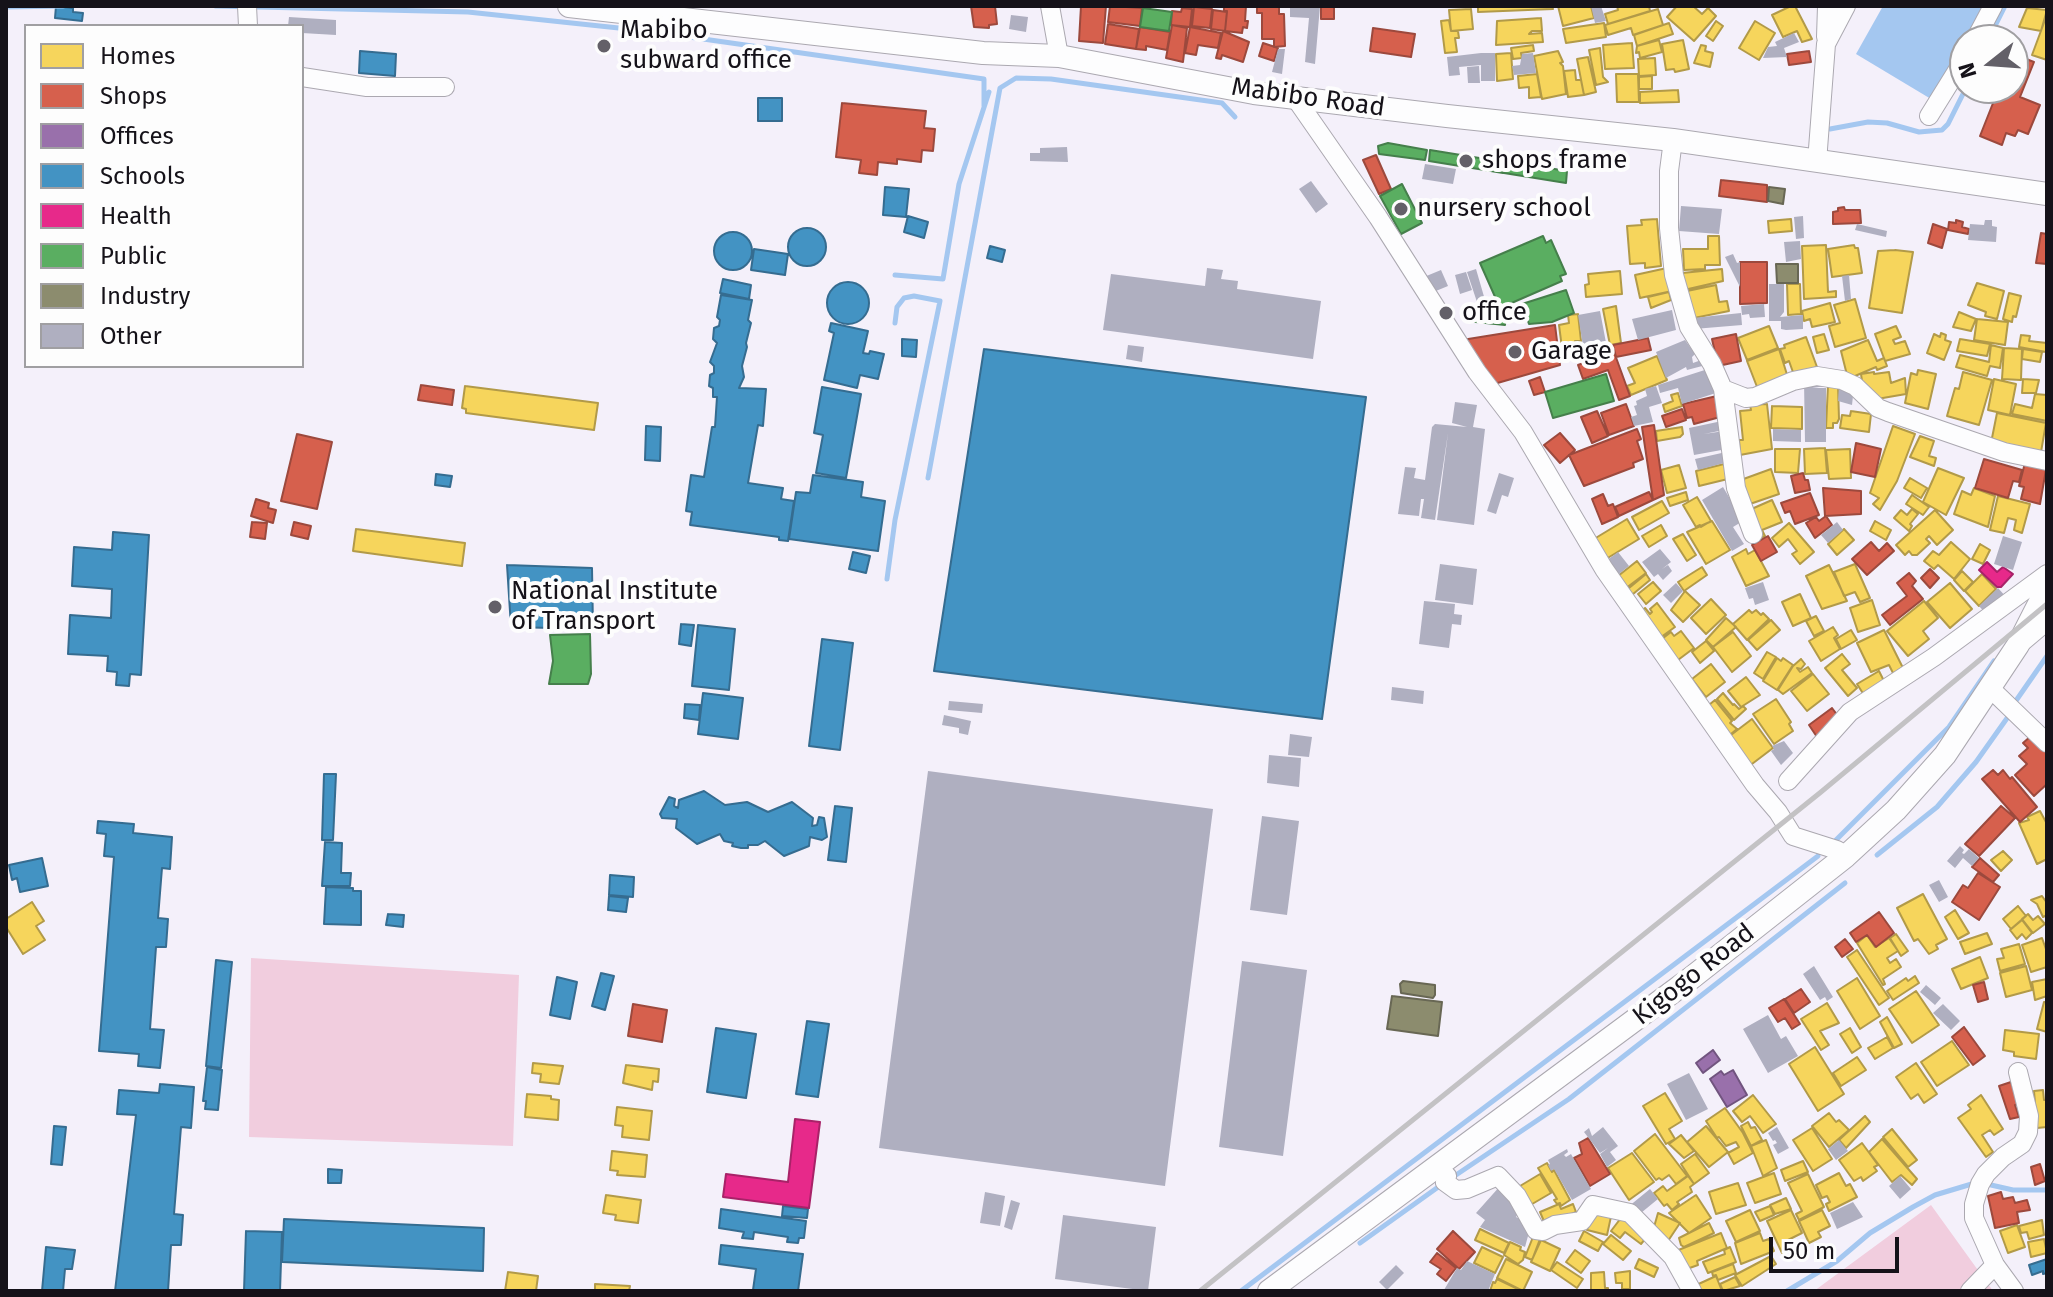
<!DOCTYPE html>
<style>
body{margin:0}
#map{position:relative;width:2053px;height:1297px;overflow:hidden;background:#f4f0fa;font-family:"Fira Sans",sans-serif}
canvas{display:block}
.frame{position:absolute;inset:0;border:8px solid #151219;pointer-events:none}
.legend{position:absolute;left:24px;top:24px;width:280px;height:344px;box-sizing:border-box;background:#fdfdfd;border:2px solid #a09fa2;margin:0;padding:10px 14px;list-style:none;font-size:24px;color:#151219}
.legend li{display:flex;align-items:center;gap:16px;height:40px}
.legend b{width:40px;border:2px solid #a09fa2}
.north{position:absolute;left:1949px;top:24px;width:80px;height:80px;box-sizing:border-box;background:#fdfdfd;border:2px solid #a09fa2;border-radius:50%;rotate:253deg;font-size:22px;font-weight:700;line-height:32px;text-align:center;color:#151219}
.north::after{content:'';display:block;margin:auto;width:28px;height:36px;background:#636068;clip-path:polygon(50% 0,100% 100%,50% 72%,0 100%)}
.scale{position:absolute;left:1769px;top:1237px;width:130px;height:36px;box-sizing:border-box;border:4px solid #151219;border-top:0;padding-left:10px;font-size:24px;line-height:28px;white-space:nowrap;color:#151219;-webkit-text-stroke:6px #fdfdfd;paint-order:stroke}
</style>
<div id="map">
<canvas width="2053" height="1297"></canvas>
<div class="frame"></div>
<ul class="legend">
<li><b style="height:22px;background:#f6d55c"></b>Homes</li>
<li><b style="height:22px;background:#d6604d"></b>Shops</li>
<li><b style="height:22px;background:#9970ab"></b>Offices</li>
<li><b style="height:22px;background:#4393c3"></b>Schools</li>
<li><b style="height:22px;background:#e7298a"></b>Health</li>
<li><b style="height:22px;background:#5aae61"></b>Public</li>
<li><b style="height:22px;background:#8c8c6e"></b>Industry</li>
<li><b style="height:22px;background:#afafc0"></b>Other</li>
</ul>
<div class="north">N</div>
<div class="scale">50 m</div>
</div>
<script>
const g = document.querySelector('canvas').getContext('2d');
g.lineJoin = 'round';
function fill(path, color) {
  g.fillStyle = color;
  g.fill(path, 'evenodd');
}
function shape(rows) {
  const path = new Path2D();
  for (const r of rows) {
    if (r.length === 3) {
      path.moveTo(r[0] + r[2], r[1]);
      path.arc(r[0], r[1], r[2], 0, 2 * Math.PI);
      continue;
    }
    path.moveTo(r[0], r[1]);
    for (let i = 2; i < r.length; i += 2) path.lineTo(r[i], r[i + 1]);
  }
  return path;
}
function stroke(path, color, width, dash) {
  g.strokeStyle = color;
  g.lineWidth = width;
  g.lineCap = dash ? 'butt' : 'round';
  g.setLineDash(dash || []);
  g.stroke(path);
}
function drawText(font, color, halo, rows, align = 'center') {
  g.font = font + ' "Fira Sans",sans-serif';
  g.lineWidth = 8;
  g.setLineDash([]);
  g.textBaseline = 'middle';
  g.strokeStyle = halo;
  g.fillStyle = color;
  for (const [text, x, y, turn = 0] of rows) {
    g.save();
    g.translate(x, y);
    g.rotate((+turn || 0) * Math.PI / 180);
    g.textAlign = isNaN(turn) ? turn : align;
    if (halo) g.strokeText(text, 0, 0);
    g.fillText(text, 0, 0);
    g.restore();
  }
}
fill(shape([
 [251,958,519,975,513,1146,249,1137],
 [1931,1205,1993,1291,1814,1291]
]), '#f1cdde');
fill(shape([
 [1883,6,1987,6,1969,40,1965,40,1965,48,1936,102,1856,54]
]), '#a4c7f0');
const homes = shape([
 [1478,6,1552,6,1553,9,1478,12,1478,6],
 [1558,6,1591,6,1594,18,1563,26,1558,6],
 [1617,6,1649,6,1650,11,1608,24,1605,14,1618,10,1617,6],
 [1677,6,1693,6,1702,14,1708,8,1716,16,1694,41,1667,17,1677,6],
 [1791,6,1795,6,1812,39,1802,42,1797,31,1783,37,1772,15,1791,6],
 [2027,8,2047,10,2041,31,2019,27,2027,8],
 [1471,9,1473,29,1451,31,1449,10,1471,9],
 [1658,9,1663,25,1633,35,1631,28,1608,35,1605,25,1658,9],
 [1541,18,1542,31,1532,31,1529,34,1542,33,1543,42,1496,45,1497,21,1541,18],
 [1449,20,1451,31,1458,31,1459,38,1455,38,1457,52,1445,53,1441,21,1449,20],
 [2045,20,2047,20,2047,60,2032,55,2045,20],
 [1716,21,1723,26,1713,41,1706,36,1716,21],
 [1755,21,1775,33,1759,60,1739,48,1755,21],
 [1604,23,1606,37,1566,43,1563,29,1604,23],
 [1669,23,1673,34,1637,46,1634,35,1669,23],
 [1659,40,1662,52,1640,58,1639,52,1636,53,1637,46,1659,40],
 [1683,40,1689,69,1675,72,1674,69,1666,70,1662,44,1683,40],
 [1632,43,1634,68,1605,69,1603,45,1632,43],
 [1533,45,1534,51,1521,53,1522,58,1513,59,1511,48,1533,45],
 [1701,45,1706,46,1705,51,1713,53,1710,67,1694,63,1701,45],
 [1600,48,1603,77,1608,82,1596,85,1589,50,1600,48],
 [1558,51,1563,62,1560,63,1563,66,1566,94,1542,99,1534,56,1558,51],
 [1511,53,1513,79,1497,81,1496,54,1511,53],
 [1588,57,1596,92,1584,95,1577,59,1588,57],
 [1655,58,1656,75,1639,76,1638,59,1655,58],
 [1575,70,1576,80,1581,80,1584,95,1568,97,1564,71,1575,70],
 [1537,74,1541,97,1529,98,1529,87,1519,88,1518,76,1537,74],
 [1616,74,1638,74,1639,102,1617,102,1616,74],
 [1652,76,1652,89,1639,89,1639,77,1652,76],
 [1678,90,1679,102,1640,103,1640,92,1678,90],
 [1657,219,1661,266,1645,268,1645,263,1630,264,1627,226,1642,225,1641,220,1657,219],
 [1791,219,1792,231,1769,233,1768,221,1791,219],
 [1708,236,1719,236,1720,265,1705,265,1705,269,1684,270,1683,249,1708,249,1708,236],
 [1826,245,1828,292,1836,291,1836,297,1804,299,1802,246,1826,245],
 [1854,245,1855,248,1858,248,1862,273,1832,277,1828,249,1854,245],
 [1895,250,1913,252,1902,313,1869,308,1878,251,1895,250],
 [1667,268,1672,291,1640,298,1635,275,1667,268],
 [1722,269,1723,281,1684,290,1682,273,1722,269],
 [1620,271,1622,294,1586,297,1585,285,1589,284,1588,274,1620,271],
 [1977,283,2004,291,1997,319,1985,316,1986,312,1968,305,1977,283],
 [1787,284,1800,284,1801,314,1788,315,1787,284],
 [1716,285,1719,302,1727,301,1729,311,1694,318,1687,291,1716,285],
 [1669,292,1671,300,1651,308,1648,297,1669,292],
 [2009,293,2021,296,2016,317,2013,316,2012,322,2003,319,2009,293],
 [1855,299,1866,338,1835,347,1829,326,1840,323,1834,305,1855,299],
 [1830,303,1835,322,1812,327,1810,319,1804,321,1802,311,1830,303],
 [1616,306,1621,343,1610,345,1603,309,1616,306],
 [1959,312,1976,319,1971,331,1953,327,1959,312],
 [1578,314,1581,341,1575,341,1577,354,1563,356,1559,325,1569,323,1568,315,1578,314],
 [1977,319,2008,322,2005,345,1974,340,1977,319],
 [1769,326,1778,348,1747,360,1738,338,1769,326],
 [1896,326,1901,337,1893,340,1895,344,1905,341,1910,354,1885,361,1875,334,1896,326],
 [1941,333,1946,335,1945,340,1951,342,1944,360,1927,353,1934,334,1940,337,1941,333],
 [1824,334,1829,350,1817,353,1813,337,1824,334],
 [2021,335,2030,336,2029,341,2047,343,2046,352,2019,347,2021,335],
 [1806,337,1817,367,1794,375,1789,361,1785,363,1780,349,1785,348,1784,345,1806,337],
 [1960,339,1990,344,1987,356,1957,351,1960,339],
 [1868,340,1877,361,1884,358,1887,366,1877,370,1876,367,1848,379,1841,351,1868,340],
 [1991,345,2003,348,2000,368,1990,366,1987,376,1956,367,1960,355,1989,362,1991,345],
 [2004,348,2022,349,2021,380,2002,379,2004,348],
 [1779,349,1789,381,1759,392,1747,361,1779,349],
 [2023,349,2042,352,2040,362,2022,359,2023,349],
 [1657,356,1667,380,1631,395,1627,386,1635,383,1628,368,1657,356],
 [1918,370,1936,374,1928,409,1905,403,1911,373,1917,375,1918,370],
 [1874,372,1874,374,1889,372,1891,383,1905,378,1906,394,1877,399,1863,388,1861,374,1874,372],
 [1963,372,1992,380,1979,425,1947,416,1955,388,1959,389,1963,372],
 [1994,379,2016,384,2010,415,1988,410,1994,379],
 [2023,379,2039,380,2036,393,2022,393,2023,379],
 [1828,385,1838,385,1839,419,1837,423,1833,423,1833,428,1826,428,1828,385],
 [465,386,598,403,594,430,466,413,466,409,462,408,465,386],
 [1678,393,1682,406,1665,412,1663,405,1673,401,1671,395,1678,393],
 [2035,394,2047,395,2047,421,2012,414,2015,404,2032,408,2035,394],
 [1767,404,1772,449,1740,455,1739,440,1743,440,1740,411,1751,410,1750,405,1767,404],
 [1772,406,1802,407,1802,429,1771,428,1772,406],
 [1851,411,1871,414,1869,432,1840,428,1842,415,1850,416,1851,411],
 [1997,413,2046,423,2041,452,1991,443,1997,413],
 [1893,426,1915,434,1897,481,1880,510,1873,504,1879,498,1870,493,1893,426],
 [1682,427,1683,434,1680,437,1657,441,1656,431,1682,427],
 [1920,436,1934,441,1929,456,1936,458,1934,466,1910,457,1920,436],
 [1825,448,1827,473,1805,474,1804,449,1825,448],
 [1775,449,1800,449,1798,473,1775,472,1775,449],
 [1850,449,1851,478,1829,479,1826,450,1850,449],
 [1728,463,1732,478,1699,486,1696,471,1728,463],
 [1679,465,1686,488,1667,493,1661,470,1679,465],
 [1938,468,1964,478,1946,515,1923,502,1938,468],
 [1771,469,1779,494,1747,505,1738,481,1771,469],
 [1910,478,1927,488,1921,498,1904,488,1910,478],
 [1974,488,1995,496,1988,527,1954,514,1962,491,1971,495,1974,488],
 [1686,492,1688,500,1670,506,1667,498,1686,492],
 [1912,495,1929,507,1923,515,1906,504,1912,495],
 [1998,496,2030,504,2022,533,2014,530,2016,520,2008,518,2004,533,1990,530,1998,496],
 [1697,497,1711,521,1701,527,1700,525,1696,527,1683,505,1697,497],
 [1772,500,1782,522,1762,530,1765,536,1759,539,1747,511,1772,500],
 [1662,501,1669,513,1639,530,1632,517,1662,501],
 [1912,509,1918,514,1910,524,1912,526,1909,531,1894,518,1901,510,1907,515,1912,509],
 [1935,510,1953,530,1937,545,1929,536,1926,539,1930,543,1917,555,1912,555,1909,551,1905,555,1896,545,1935,510],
 [1627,519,1639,539,1606,559,1594,539,1627,519],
 [1712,521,1730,550,1706,564,1687,532,1712,521],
 [1875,521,1891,530,1886,540,1870,531,1875,521],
 [1789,523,1814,552,1800,564,1792,554,1797,551,1788,539,1779,547,1772,538,1789,523],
 [1661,525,1667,536,1649,547,1642,536,1661,525],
 [356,529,465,543,462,566,353,551,356,529],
 [1844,529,1854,540,1837,555,1828,544,1844,529],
 [1683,534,1696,555,1687,561,1673,539,1683,534],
 [1951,542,1970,559,1954,579,1938,565,1934,569,1924,561,1933,551,1939,555,1951,542],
 [1980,544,1990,550,1983,564,1972,559,1980,544],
 [1746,549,1748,554,1755,550,1769,576,1746,586,1732,557,1746,549],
 [1637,561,1646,573,1621,592,1618,576,1637,561],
 [1855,564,1870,598,1860,602,1855,592,1844,596,1834,572,1855,564],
 [1829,565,1847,601,1822,609,1806,576,1829,565],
 [1702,567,1707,575,1684,591,1678,582,1702,567],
 [1962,571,1973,582,1964,591,1954,580,1962,571],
 [1646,574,1650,580,1627,599,1623,593,1646,574],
 [1982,574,1996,589,1979,606,1965,591,1982,574],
 [1653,582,1661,591,1646,604,1638,594,1653,582],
 [1950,583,1972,609,1950,628,1927,602,1950,583],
 [1685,591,1700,605,1683,622,1671,610,1685,591],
 [1800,594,1811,618,1793,626,1782,602,1800,594],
 [1711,599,1726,615,1706,634,1691,618,1711,599],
 [1872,600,1880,625,1858,632,1850,608,1872,600],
 [1924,601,1938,618,1923,631,1929,639,1908,656,1887,631,1924,601],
 [1657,603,1675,627,1657,640,1637,614,1645,608,1650,614,1652,612,1650,609,1657,603],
 [1749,610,1752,613,1756,610,1761,615,1763,613,1769,619,1747,640,1733,624,1749,610],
 [1816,616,1824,631,1814,636,1806,621,1816,616],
 [1726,618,1736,627,1713,647,1706,640,1726,618],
 [1771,620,1780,630,1757,650,1748,640,1771,620],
 [1833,627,1838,635,1834,638,1840,649,1821,661,1809,641,1833,627],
 [1851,630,1857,640,1841,649,1836,639,1851,630],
 [1884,630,1904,670,1894,675,1889,665,1871,672,1857,643,1884,630],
 [1681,631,1694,648,1674,663,1658,642,1671,632,1674,636,1681,631],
 [1733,632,1751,656,1732,672,1713,647,1733,632],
 [1706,641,1714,651,1700,663,1692,652,1706,641],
 [1767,652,1776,657,1763,679,1754,673,1767,652],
 [1842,654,1850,664,1842,670,1857,688,1848,696,1825,668,1842,654],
 [1777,658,1781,661,1783,658,1793,665,1777,690,1763,681,1777,658],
 [1801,659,1805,664,1801,669,1797,668,1800,672,1808,667,1812,673,1783,694,1778,690,1793,666,1801,659],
 [1711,664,1725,682,1706,697,1692,679,1711,664],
 [1879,671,1885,683,1864,695,1857,684,1879,671],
 [1813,674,1829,694,1807,711,1791,691,1813,674],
 [1746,677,1760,695,1741,707,1728,691,1746,677],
 [1723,693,1733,705,1734,704,1739,709,1743,706,1746,709,1734,720,1717,699,1723,693],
 [1776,699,1791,722,1789,724,1793,731,1774,744,1753,714,1776,699],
 [1715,700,1732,721,1730,723,1737,729,1725,739,1704,709,1715,700],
 [1752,719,1773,748,1748,767,1727,738,1752,719],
 [2040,811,2047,824,2047,859,2037,864,2019,823,2029,820,2027,817,2040,811],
 [2003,851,2012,860,2001,871,1991,860,2003,851],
 [1923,894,1947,939,1936,945,1938,949,1929,954,1918,939,1914,941,1897,908,1923,894],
 [2042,896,2047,903,2047,915,2043,917,2037,904,2031,900,2042,896],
 [32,902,44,921,36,926,45,940,23,954,6,927,6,919,32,902],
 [2018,906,2026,916,2011,929,2003,919,2018,906],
 [1955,910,1969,933,1958,939,1945,917,1955,910],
 [2028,914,2033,920,2038,916,2045,924,2033,933,2022,919,2028,914],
 [2022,920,2032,933,2026,939,2022,934,2017,939,2010,930,2022,920],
 [1987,933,1992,944,1965,954,1960,942,1987,933],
 [1896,934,1908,951,1901,956,1890,938,1896,934],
 [1867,935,1875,947,1889,938,1898,951,1887,958,1890,963,1896,959,1901,967,1883,979,1885,984,1883,985,1857,943,1867,935],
 [2042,938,2047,952,2047,967,2031,972,2022,945,2042,938],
 [2019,944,2025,964,2000,971,1997,959,2004,958,2001,949,2019,944],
 [1857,950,1889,998,1879,1005,1847,957,1857,950],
 [1980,957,1988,978,1961,989,1952,969,1980,957],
 [2026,966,2032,990,2006,997,2000,973,2026,966],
 [1915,976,1919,983,1893,1000,1887,991,1906,978,1908,981,1915,976],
 [1857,978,1880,1016,1860,1029,1837,991,1857,978],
 [2047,979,2047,996,2035,1000,2032,982,2047,979],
 [1916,991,1939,1025,1912,1043,1889,1009,1916,991],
 [2044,1002,2047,1002,2047,1032,2037,1029,2044,1002],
 [1827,1003,1839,1023,1820,1031,1829,1045,1821,1050,1801,1019,1827,1003],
 [1887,1017,1902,1044,1894,1048,1880,1022,1887,1017],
 [1850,1028,1861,1047,1852,1053,1840,1034,1850,1028],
 [2005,1030,2039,1034,2036,1059,2014,1056,2014,1052,2003,1050,2005,1030],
 [1887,1037,1893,1048,1875,1059,1868,1048,1887,1037],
 [1952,1041,1969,1065,1937,1086,1921,1062,1952,1041],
 [1815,1047,1844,1094,1818,1111,1789,1064,1815,1047],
 [1857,1057,1866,1070,1841,1086,1833,1073,1857,1057],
 [533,1063,563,1066,559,1084,540,1082,541,1074,532,1073,533,1063],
 [1916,1063,1937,1094,1924,1103,1918,1094,1911,1099,1896,1077,1916,1063],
 [626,1065,659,1069,658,1082,653,1081,652,1090,623,1083,626,1065],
 [2043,1090,2044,1100,2047,1100,2047,1127,2037,1128,2034,1091,2043,1090],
 [1665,1093,1682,1121,1669,1129,1675,1139,1666,1144,1643,1106,1665,1093],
 [527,1094,551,1096,551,1099,559,1100,558,1120,525,1117,527,1094],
 [1753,1095,1776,1124,1763,1133,1750,1116,1742,1122,1733,1111,1753,1095],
 [1981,1095,2003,1129,1994,1135,1990,1130,1982,1135,1993,1152,1986,1157,1958,1118,1971,1109,1968,1105,1981,1095],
 [617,1107,652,1111,649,1140,622,1137,623,1126,615,1125,617,1107],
 [1725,1108,1743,1133,1753,1153,1734,1164,1728,1153,1739,1147,1736,1142,1726,1146,1719,1137,1717,1138,1706,1121,1725,1108],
 [1829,1113,1836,1122,1839,1120,1849,1130,1829,1147,1812,1126,1829,1113],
 [1865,1116,1870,1122,1846,1148,1839,1140,1865,1116],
 [1748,1122,1751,1128,1755,1127,1762,1140,1751,1146,1741,1126,1748,1122],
 [1706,1126,1728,1152,1709,1167,1687,1142,1706,1126],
 [1812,1128,1832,1159,1813,1171,1793,1140,1812,1128],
 [1892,1129,1917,1160,1908,1167,1883,1137,1892,1129],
 [1655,1134,1687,1176,1676,1184,1669,1175,1662,1180,1659,1178,1656,1180,1634,1151,1655,1134],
 [1681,1135,1694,1151,1684,1158,1669,1144,1681,1135],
 [1882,1139,1917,1179,1912,1185,1901,1175,1892,1182,1869,1152,1882,1139],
 [1766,1140,1777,1168,1763,1176,1751,1146,1766,1140],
 [1862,1143,1878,1165,1874,1167,1877,1171,1863,1181,1861,1177,1854,1181,1839,1160,1862,1143],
 [612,1151,647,1155,645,1177,617,1175,618,1171,610,1170,612,1151],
 [1632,1153,1654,1182,1629,1200,1608,1168,1632,1153],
 [1695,1154,1709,1173,1694,1184,1681,1164,1695,1154],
 [1803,1161,1808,1172,1785,1181,1781,1170,1803,1161],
 [1547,1163,1552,1172,1554,1170,1570,1200,1561,1206,1560,1203,1557,1204,1554,1200,1557,1199,1538,1168,1547,1163],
 [1774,1173,1781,1194,1755,1203,1747,1183,1774,1173],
 [1839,1173,1846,1186,1850,1184,1857,1197,1829,1211,1826,1204,1830,1202,1827,1196,1822,1198,1816,1185,1839,1173],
 [1540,1174,1551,1193,1527,1207,1515,1189,1540,1174],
 [1808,1174,1824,1207,1799,1220,1796,1214,1802,1211,1788,1183,1808,1174],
 [1688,1176,1694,1184,1690,1187,1692,1192,1677,1202,1679,1204,1672,1210,1667,1204,1664,1206,1654,1193,1663,1186,1667,1191,1688,1176],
 [1738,1183,1746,1205,1716,1214,1709,1192,1738,1183],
 [606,1195,641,1200,638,1223,615,1220,616,1215,603,1213,606,1195],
 [1696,1195,1711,1218,1689,1233,1669,1213,1696,1195],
 [1786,1198,1791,1209,1775,1214,1770,1205,1786,1198],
 [1559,1204,1561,1209,1573,1204,1576,1212,1546,1226,1540,1212,1559,1204],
 [1770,1206,1774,1215,1760,1221,1755,1212,1770,1206],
 [1592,1207,1612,1212,1607,1235,1587,1230,1592,1207],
 [1750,1210,1760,1231,1736,1242,1726,1221,1750,1210],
 [1791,1210,1802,1233,1788,1240,1792,1248,1782,1253,1767,1221,1791,1210],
 [1822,1210,1830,1226,1818,1232,1821,1237,1809,1243,1799,1221,1822,1210],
 [1658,1213,1680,1223,1668,1241,1652,1234,1658,1213],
 [1624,1214,1650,1233,1641,1244,1625,1232,1620,1238,1611,1231,1624,1214],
 [2042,1220,2044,1235,2029,1239,2027,1232,2021,1233,2019,1226,2042,1220],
 [1709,1223,1714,1233,1684,1247,1681,1245,1679,1238,1709,1223],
 [2017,1225,2025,1247,2008,1253,2000,1231,2017,1225],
 [1480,1229,1509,1243,1504,1253,1475,1240,1480,1229],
 [1584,1231,1603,1242,1598,1251,1579,1241,1584,1231],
 [1721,1233,1727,1248,1697,1261,1698,1265,1684,1270,1676,1251,1721,1233],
 [1760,1233,1763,1241,1769,1239,1774,1251,1741,1264,1735,1243,1760,1233],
 [1611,1235,1631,1251,1623,1260,1603,1244,1611,1235],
 [1533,1237,1540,1239,1532,1260,1525,1257,1533,1237],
 [2044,1239,2047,1253,2031,1257,2028,1242,2044,1239],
 [1541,1240,1560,1249,1550,1271,1531,1262,1541,1240],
 [1510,1242,1521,1247,1520,1250,1525,1252,1523,1260,1518,1264,1504,1255,1510,1242],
 [1482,1247,1503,1257,1495,1273,1474,1263,1482,1247],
 [1730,1247,1736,1262,1708,1273,1703,1262,1725,1254,1724,1250,1730,1247],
 [1575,1250,1590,1261,1581,1273,1566,1262,1575,1250],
 [1771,1256,1776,1264,1742,1286,1735,1275,1771,1256],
 [1506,1259,1532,1272,1523,1291,1497,1278,1506,1259],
 [1639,1259,1658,1268,1654,1277,1635,1268,1639,1259],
 [1557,1262,1583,1279,1577,1288,1551,1270,1557,1262],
 [1733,1264,1736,1273,1718,1280,1716,1275,1713,1276,1712,1272,1733,1264],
 [1630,1271,1630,1289,1622,1289,1622,1283,1616,1283,1615,1273,1630,1271],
 [508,1272,538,1276,536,1291,505,1291,508,1272],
 [1604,1272,1605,1288,1608,1288,1608,1291,1591,1291,1591,1273,1604,1272],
 [1716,1276,1722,1291,1693,1291,1692,1287,1716,1276],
 [1735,1277,1740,1286,1723,1291,1720,1284,1735,1277],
 [1497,1279,1522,1291,1490,1291,1493,1282,1495,1283,1497,1279],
 [595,1284,630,1286,629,1291,595,1291,595,1284]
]);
fill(homes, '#f6d55c');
stroke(homes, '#b29a48', 2);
const shops = shape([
 [971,6,995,6,997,24,989,25,989,28,974,27,971,6],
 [1081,6,1106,6,1103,43,1079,41,1081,6],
 [1110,6,1142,8,1140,26,1108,22,1110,6],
 [1224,6,1246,6,1245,21,1248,21,1247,28,1243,27,1242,33,1225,31,1227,11,1224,11,1224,6],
 [1257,6,1279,6,1279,14,1284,14,1285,46,1274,47,1274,39,1262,39,1262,13,1257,13,1257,6],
 [1321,6,1334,6,1334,19,1321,19,1321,6],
 [1194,7,1212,9,1210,28,1192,26,1194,7],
 [1182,8,1192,9,1190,27,1171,25,1172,11,1181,12,1182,8],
 [1213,10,1227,12,1225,31,1211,29,1213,10],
 [1108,24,1139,29,1136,49,1105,44,1108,24],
 [1172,25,1187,28,1183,62,1166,58,1172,25],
 [1140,27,1170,32,1167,50,1146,46,1146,50,1136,49,1140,27],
 [1190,27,1221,33,1218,48,1198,45,1196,55,1185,53,1190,27],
 [1373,28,1415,34,1411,57,1370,51,1373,28],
 [1223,31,1249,42,1243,62,1222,55,1221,59,1216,58,1223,31],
 [1263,43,1278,48,1274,61,1259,56,1263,43],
 [1809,51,1811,62,1789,65,1787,54,1809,51],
 [2013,54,2034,62,2020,97,2040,105,2028,134,2018,130,2015,136,2006,133,2002,145,1980,136,1999,88,2013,88,2013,54],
 [842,103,926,111,924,128,935,129,933,151,922,150,921,162,897,159,897,164,878,162,877,175,859,173,861,160,836,157,842,103],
 [1376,155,1391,189,1379,194,1363,160,1376,155],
 [1721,180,1767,185,1767,202,1719,196,1721,180],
 [1844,207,1845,210,1860,210,1861,223,1833,224,1833,212,1838,211,1838,208,1844,207],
 [1956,220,1963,222,1962,227,1969,229,1968,234,1948,230,1949,222,1956,223,1956,220],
 [1933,224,1947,229,1942,248,1928,243,1933,224],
 [2041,233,2047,234,2047,264,2036,263,2041,233],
 [1740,262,1767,262,1767,303,1740,304,1740,262],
 [1555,325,1560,365,1494,384,1462,340,1555,325],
 [1736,334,1741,361,1718,366,1712,339,1736,334],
 [1648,338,1651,350,1616,357,1613,345,1648,338],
 [1614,352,1630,396,1619,400,1608,370,1583,379,1578,365,1614,352],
 [1540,377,1545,392,1534,395,1529,381,1540,377],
 [421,385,454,390,452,405,418,400,421,385],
 [1721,395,1724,416,1694,424,1692,417,1687,418,1683,404,1721,395],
 [1626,404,1634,426,1609,435,1601,413,1626,404],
 [1682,409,1686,420,1666,427,1662,416,1682,409],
 [1597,411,1608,436,1592,443,1581,417,1597,411],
 [1654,425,1664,495,1653,500,1642,427,1654,425],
 [1637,429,1641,439,1637,441,1643,459,1633,463,1634,467,1584,486,1569,455,1637,429],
 [1560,433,1575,450,1560,463,1544,445,1560,433],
 [297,434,332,442,317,509,281,501,297,434],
 [1856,443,1881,449,1875,477,1851,472,1856,443],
 [1984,459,2022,470,2019,482,2013,481,2008,498,1975,488,1984,459],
 [2026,459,2047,464,2040,504,2021,499,2024,487,2019,486,2026,459],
 [1803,473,1805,480,1808,480,1810,490,1795,493,1791,476,1803,473],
 [1823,488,1861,491,1861,514,1825,516,1823,488],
 [1649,492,1653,500,1619,516,1615,507,1649,492],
 [1810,493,1819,515,1795,524,1790,511,1785,513,1781,503,1810,493],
 [1603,494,1608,506,1613,504,1618,517,1602,524,1592,499,1603,494],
 [256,499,269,503,268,508,276,510,273,523,251,516,256,499],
 [1826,516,1832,525,1815,538,1806,523,1816,517,1819,521,1826,516],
 [252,522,267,523,265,539,250,537,252,522],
 [294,522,311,526,308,539,291,535,294,522],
 [1768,536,1777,552,1761,561,1752,545,1768,536],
 [1871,542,1879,551,1887,543,1894,551,1867,575,1852,559,1871,542],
 [1930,569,1939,578,1930,588,1921,578,1930,569],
 [1909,573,1916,581,1912,586,1923,599,1890,625,1882,615,1907,596,1897,583,1909,573],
 [1832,708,1841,720,1817,737,1809,725,1832,708],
 [2031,736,2047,753,2047,784,2034,796,2015,775,2027,764,2019,756,2028,748,2023,743,2031,736],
 [1993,770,1998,775,2003,770,2010,779,2012,777,2037,807,2020,822,1982,779,1993,770],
 [2001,806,2015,818,1979,856,1965,844,2001,806],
 [1980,858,1999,875,1993,882,1972,867,1980,858],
 [1978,873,2000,887,1979,920,1952,902,1963,885,1968,888,1978,873],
 [1879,912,1894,933,1876,947,1867,935,1856,942,1850,933,1879,912],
 [1845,939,1853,949,1842,957,1835,947,1845,939],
 [1984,982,1988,999,1978,1002,1973,985,1984,982],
 [1801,989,1810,1002,1794,1013,1785,999,1801,989],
 [1784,999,1800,1024,1792,1029,1785,1018,1778,1022,1769,1008,1784,999],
 [633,1004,667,1010,662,1042,628,1036,633,1004],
 [1964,1027,1985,1056,1973,1065,1952,1037,1964,1027],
 [2011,1082,2019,1104,2015,1105,2019,1117,2010,1119,1999,1086,2011,1082],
 [1588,1138,1610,1174,1590,1186,1574,1158,1582,1154,1579,1143,1588,1138],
 [2040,1164,2045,1181,2035,1185,2031,1167,2040,1164],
 [2001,1192,2003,1199,2013,1197,2015,1203,2027,1200,2030,1210,2017,1212,2019,1223,1995,1228,1988,1196,2001,1192],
 [1453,1231,1475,1252,1459,1269,1437,1249,1453,1231],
 [1437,1253,1456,1268,1446,1281,1437,1274,1441,1269,1430,1262,1437,1253]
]);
fill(shops, '#d6604d');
stroke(shops, '#9c493d', 2);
const offices = shape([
 [1713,1050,1720,1060,1703,1073,1696,1063,1713,1050],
 [1733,1070,1747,1095,1727,1107,1710,1079,1721,1071,1724,1075,1733,1070]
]);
fill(offices, '#9970ab');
stroke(offices, '#71547f', 2);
const schools = shape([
 [56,6,73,8,73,12,83,13,82,21,55,18,56,6],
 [360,51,396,54,395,76,359,73,360,51],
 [758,98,782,98,782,121,758,121,758,98],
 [885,187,909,189,906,217,883,215,885,187],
 [908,216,928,222,924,238,904,232,908,216],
 [807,247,19],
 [733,251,19],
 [990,246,1005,250,1002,262,987,258,990,246],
 [754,249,788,254,785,275,751,270,754,249],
 [723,279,751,285,749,299,720,293,723,279],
 [848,303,21],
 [721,295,752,300,748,320,751,323,746,343,747,347,742,366,744,377,739,388,766,389,763,426,758,425,748,483,783,488,781,499,794,501,788,541,779,540,779,537,690,525,692,512,686,511,691,475,704,477,712,427,715,427,717,397,713,397,713,388,709,386,710,375,714,373,714,366,710,362,717,343,713,339,714,328,719,326,720,320,717,317,721,295],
 [831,323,868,331,863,353,869,354,870,351,884,354,878,379,860,375,857,388,824,380,834,333,829,331,831,323],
 [902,339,917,340,916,357,902,356,902,339],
 [984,349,1366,397,1322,719,934,671,984,349],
 [822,387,861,394,846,478,816,473,823,435,814,433,822,387],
 [646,426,661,427,660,461,645,460,646,426],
 [436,474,452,476,450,487,435,485,436,474],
 [813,475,863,482,861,497,885,501,878,551,789,539,796,492,810,493,813,475],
 [113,532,149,535,141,675,130,674,129,686,116,685,117,672,107,671,108,656,68,654,70,615,111,618,112,589,72,586,74,547,112,550,113,532],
 [853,552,870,556,866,573,849,569,853,552],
 [507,565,592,568,593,629,511,627,507,565],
 [681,624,694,625,691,646,679,644,681,624],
 [698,625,735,629,729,690,692,686,698,625],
 [822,639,853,643,840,750,809,746,822,639],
 [703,693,743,698,738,739,698,734,703,693],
 [685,704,700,705,699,720,684,718,685,704],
 [324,774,336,774,333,840,322,840,324,774],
 [704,791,725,805,747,802,768,812,792,802,813,818,812,826,817,825,819,817,824,818,827,837,822,840,810,837,809,846,784,856,765,841,758,845,748,845,748,848,741,848,732,846,733,843,724,841,720,834,697,844,676,828,677,819,662,818,660,814,669,797,675,799,674,806,678,808,679,800,704,791],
 [835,806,852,808,846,862,828,860,835,806],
 [98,821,134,824,133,833,172,837,170,869,162,868,158,918,168,919,166,947,156,947,150,1029,164,1030,160,1068,138,1066,139,1054,99,1051,114,857,104,856,106,834,97,833,98,821],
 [325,842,342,843,341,873,351,873,350,886,322,886,325,842],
 [42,858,48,886,20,892,17,878,12,880,9,865,42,858],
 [610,875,634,877,633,897,609,895,610,875],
 [326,887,353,888,353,891,361,891,361,925,324,924,326,887],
 [609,896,628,898,626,912,608,910,609,896],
 [388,914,404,915,403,927,386,925,388,914],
 [216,960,232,962,221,1068,206,1066,216,960],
 [601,973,614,976,605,1010,592,1006,601,973],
 [557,977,577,982,570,1019,550,1015,557,977],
 [807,1021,829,1024,818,1097,796,1094,807,1021],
 [716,1028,756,1034,746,1098,707,1092,716,1028],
 [207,1067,222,1070,218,1110,205,1109,206,1101,203,1101,207,1067],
 [160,1084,194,1087,191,1128,181,1127,174,1214,183,1215,181,1245,171,1245,168,1291,115,1291,136,1115,117,1114,119,1090,159,1093,160,1084],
 [54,1126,66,1127,62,1165,51,1164,54,1126],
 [328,1169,342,1170,341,1183,328,1183,328,1169],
 [783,1206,808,1209,807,1218,782,1216,783,1206],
 [721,1209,806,1221,804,1238,799,1238,798,1243,787,1242,788,1237,754,1232,753,1239,742,1238,744,1232,719,1228,721,1209],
 [284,1219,484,1228,483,1271,282,1262,284,1219],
 [246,1231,282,1232,280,1291,244,1291,246,1231],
 [721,1245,803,1254,798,1291,753,1290,756,1269,719,1264,721,1245],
 [46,1247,75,1250,72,1269,65,1269,63,1291,42,1291,46,1247],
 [2047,1259,2047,1273,2043,1274,2043,1271,2032,1275,2029,1265,2047,1259]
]);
fill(schools, '#4393c3');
stroke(schools, '#356c90', 2);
const health = shape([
 [1987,562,1997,572,2003,567,2013,574,2001,587,1997,587,1979,570,1987,562],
 [795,1119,820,1122,809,1208,723,1197,726,1174,788,1182,795,1119]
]);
fill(health, '#e7298a');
stroke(health, '#a82268', 2);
const public = shape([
 [1143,8,1172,12,1169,31,1140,27,1143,8],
 [1388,143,1427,150,1425,160,1379,154,1378,146,1388,143],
 [1430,150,1504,162,1503,173,1429,161,1430,150],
 [1505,161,1567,171,1566,183,1504,173,1505,161],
 [1402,184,1422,223,1401,234,1380,196,1402,184],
 [1543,236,1546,243,1551,240,1566,274,1560,276,1562,281,1500,308,1480,263,1543,236],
 [1566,290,1574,313,1552,322,1529,324,1522,304,1566,290],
 [1467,309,1506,313,1505,325,1466,321,1467,309],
 [1606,374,1614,401,1553,418,1545,392,1606,374],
 [590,634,591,674,588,684,549,684,553,661,550,635,590,634]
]);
fill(public, '#5aae61');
stroke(public, '#457f4b', 2);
const industry = shape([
 [1769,187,1785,189,1783,204,1768,201,1769,187],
 [1776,264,1798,264,1798,283,1777,283,1776,264],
 [1403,981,1435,985,1435,995,1433,998,1401,993,1400,984,1403,981],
 [1392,996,1442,1002,1438,1036,1387,1029,1392,996]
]);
fill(industry, '#8c8c6e');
stroke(industry, '#686754', 2);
stroke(shape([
 [216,6,468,12,647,31,984,79,984,106,989,92,959,184,943,279,895,275],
 [6,7,63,6],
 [1988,40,2005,6],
 [1830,129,1868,122,1887,123,1919,132,1942,130,1948,124,1966,88],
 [928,478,1000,88,1016,78,1051,79,1222,103,1235,117],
 [887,579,895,520,940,301,914,296,904,298,897,307,895,323],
 [2013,705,2047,656],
 [1836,840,1949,727,1994,661],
 [1877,855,1937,807,1976,762,2010,714],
 [1453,1177,1569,1099,1845,883],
 [1991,1185,2013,1190,2047,1190],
 [1360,1243,1441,1185],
 [1241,1291,1818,856],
 [1787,1291,1837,1261,1870,1233,1913,1207,1935,1195,1975,1183]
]), '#a4c7f0', 5);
fill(shape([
 [1290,6,1320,6,1315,64,1305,62,1309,18,1290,17],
 [1591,6,1601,6,1606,21,1595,23],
 [1011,15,1028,17,1026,32,1009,29],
 [289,17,336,20,336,35,302,33,302,26,288,26],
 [1794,33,1799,42,1784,48,1787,57,1763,58,1768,47,1777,46,1775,42],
 [1278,49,1285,49,1282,74,1272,72],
 [1481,53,1495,53,1495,81,1481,81,1481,65,1459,67,1460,75,1449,76,1447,57],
 [1533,53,1536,73,1514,75,1512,66,1520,65,1522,54],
 [1479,66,1480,83,1468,83,1467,67],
 [1067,147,1068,162,1030,161,1030,153,1040,153,1040,148],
 [1425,164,1456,169,1453,184,1422,179],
 [1311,181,1328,204,1316,213,1299,189],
 [1681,206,1722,209,1719,234,1679,231],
 [1803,216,1804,238,1796,239,1794,217],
 [1985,220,1992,220,1992,226,1997,227,1996,242,1968,240,1970,224,1984,225],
 [1857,224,1887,231,1886,237,1855,230],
 [1800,241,1801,259,1786,262,1784,242],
 [1733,254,1737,263,1740,262,1740,287,1725,257],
 [1207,268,1223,270,1221,279,1238,281,1237,289,1321,301,1313,359,1103,330,1111,274,1205,286],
 [1476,269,1485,300,1477,302,1467,272],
 [1441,270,1448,286,1431,293,1424,277],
 [1466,272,1472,290,1460,294,1455,275],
 [1849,275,1851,299,1845,301,1842,276],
 [1769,284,1784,284,1784,312,1780,317,1803,315,1803,329,1786,330,1781,329,1781,321,1769,321],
 [1764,304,1765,317,1750,318,1749,314,1742,315,1741,306],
 [1672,310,1676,330,1638,340,1632,319],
 [1600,311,1607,348,1584,352,1578,315],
 [1741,313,1742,325,1694,329,1693,318],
 [1685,340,1695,354,1692,357,1693,363,1704,359,1706,365,1687,370,1686,367,1666,378,1656,352],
 [1128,345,1144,347,1142,362,1126,359],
 [1711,368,1719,392,1682,404,1678,388,1660,393,1658,385],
 [1804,381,1826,386,1812,388,1826,388,1826,442,1805,442],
 [1839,385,1854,387,1852,405,1838,401],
 [1656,386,1662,403,1649,407,1653,422,1634,426,1631,417,1637,415,1634,406,1637,405,1636,401,1647,396,1645,389],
 [1455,402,1477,405,1473,427,1485,429,1474,525,1437,520,1448,433,1435,520,1421,518,1424,499,1421,499,1419,516,1398,514,1405,467,1416,468,1414,478,1425,480,1432,427,1435,424,1467,427,1452,423],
 [1722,421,1724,430,1704,434,1724,431,1727,449,1694,455,1689,428],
 [1773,429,1801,430,1801,442,1773,441],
 [1726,452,1728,462,1698,470,1695,459],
 [1499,473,1514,478,1508,497,1502,495,1496,514,1487,511],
 [1723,487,1743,521,1733,527,1744,544,1732,551,1702,500],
 [1837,522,1843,530,1828,543,1821,535],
 [2003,536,2022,542,2013,570,1994,564],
 [1660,549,1671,562,1662,569,1668,565,1672,571,1663,580,1658,574,1654,577,1642,562],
 [1618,552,1629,566,1613,579,1602,564],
 [1440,564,1477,569,1473,605,1435,600],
 [1763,582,1769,600,1755,605,1753,598,1749,599,1745,588],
 [1676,583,1683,591,1671,603,1663,595],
 [1998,588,2007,598,1988,616,1979,606],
 [1424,601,1455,604,1454,614,1462,615,1461,625,1452,624,1449,648,1419,644],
 [1392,687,1424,691,1423,704,1391,700],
 [949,701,983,704,982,713,948,710],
 [944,715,971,721,968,735,959,733,959,728,942,725],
 [1290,734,1312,737,1309,757,1288,755],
 [1784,741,1793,753,1781,765,1771,751,1774,749,1772,746],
 [1269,755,1301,758,1299,787,1267,783],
 [928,771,1213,809,1165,1186,879,1148],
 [1262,816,1299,821,1287,915,1250,910],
 [1960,846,1964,850,1962,853,1964,854,1969,849,1979,858,1972,866,1963,858,1955,868,1947,861],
 [1939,880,1948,897,1939,902,1929,885],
 [1242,961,1307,970,1283,1156,1219,1147],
 [1814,966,1833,997,1827,1001,1825,997,1820,1000,1803,974],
 [1926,985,1941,998,1935,1005,1920,992],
 [1943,1004,1960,1021,1951,1030,1933,1013],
 [1768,1015,1781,1039,1786,1036,1798,1056,1768,1073,1743,1029],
 [1689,1073,1708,1109,1686,1120,1667,1084],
 [1603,1127,1618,1146,1610,1152,1616,1160,1607,1167,1600,1154,1608,1148,1600,1153,1584,1132,1589,1128,1592,1136],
 [1777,1127,1789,1148,1778,1154,1773,1145,1777,1143,1775,1140,1773,1141,1768,1133],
 [1839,1140,1848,1151,1836,1160,1828,1149],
 [1567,1149,1568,1152,1564,1155,1566,1157,1571,1154,1591,1189,1572,1200,1554,1169,1551,1171,1548,1165,1550,1164,1548,1160],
 [1900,1176,1911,1189,1900,1199,1889,1186],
 [1501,1185,1521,1209,1516,1217,1531,1225,1525,1247,1480,1227,1485,1220,1476,1213],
 [1650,1189,1658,1199,1636,1217,1628,1207],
 [985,1192,1005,1196,1000,1226,980,1223],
 [1011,1200,1020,1203,1012,1230,1004,1227],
 [1853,1202,1863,1217,1837,1229,1830,1213],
 [1063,1215,1156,1227,1148,1291,1055,1279],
 [1467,1261,1495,1274,1488,1291,1444,1290,1457,1268,1461,1270],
 [1396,1265,1404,1273,1387,1290,1379,1282]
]), '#afafc0');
const minor = shape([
 [247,6,248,26],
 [1050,6,1059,56],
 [1826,37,1827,6],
 [1975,40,1993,6],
 [302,77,367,87,445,87],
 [1296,99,1378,217,1477,372,1523,432,1604,569,1755,785,1778,812,1793,836,1837,850,1846,856],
 [1929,116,1965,58],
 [1673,140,1669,171,1669,228,1674,275,1689,327,1712,364,1723,389,1746,398,1755,397,1793,381,1817,376,1842,380,1855,386,1878,408,1888,412,2004,452,2047,461],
 [1817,162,1826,44,1846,6],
 [1723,389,1736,488,1753,534],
 [2022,642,2047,621],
 [1991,689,2047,743],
 [1788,781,1850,712,1934,657,2047,574],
 [1438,1168,1447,1176,1445,1182,1456,1190,1467,1189,1498,1176,1517,1196,1536,1230,1543,1231,1555,1225,1582,1221,1593,1205,1630,1213,1673,1257,1692,1291],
 [1970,1291,1995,1265],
 [2014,1291,1995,1265,1974,1218,1974,1204,1980,1184,1986,1174,2003,1157,2022,1144,2028,1132,2029,1116,2018,1072]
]);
const major = shape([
 [569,6,983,53,1059,56,1254,93,1447,116,1673,140,2047,194],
 [1269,1291,1690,979,1846,856,1896,810,1945,755,2018,645,2047,588]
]);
stroke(minor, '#aba8b0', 20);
stroke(major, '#aba8b0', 24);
stroke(minor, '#fdfdfe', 18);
stroke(major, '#fdfdfe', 22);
stroke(shape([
 [1200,1291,1821,792,2047,604]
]), '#c3c2c4', 5);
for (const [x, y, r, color] of [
 [604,46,8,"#636068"],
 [1466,161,8,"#636068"],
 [1401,209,8,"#636068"],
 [1446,313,8,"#636068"],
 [1515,352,8,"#636068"],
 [495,607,8,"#636068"]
]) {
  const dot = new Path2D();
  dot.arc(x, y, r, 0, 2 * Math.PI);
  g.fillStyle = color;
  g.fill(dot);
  stroke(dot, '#fdfdfd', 3);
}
drawText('26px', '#151219', '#fdfdfd', [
 ["Mabibo",620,31],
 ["subward office",620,61],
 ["shops frame",1482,161],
 ["nursery school",1417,209],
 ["office",1462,313],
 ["Garage",1531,352],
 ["National Institute",511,592],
 ["of Transport",511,622]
], 'left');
drawText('26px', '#151219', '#fdfdfd', [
 ["Mabibo Road",1308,98,8],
 ["Kigogo Road",1694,975,-38]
]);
</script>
